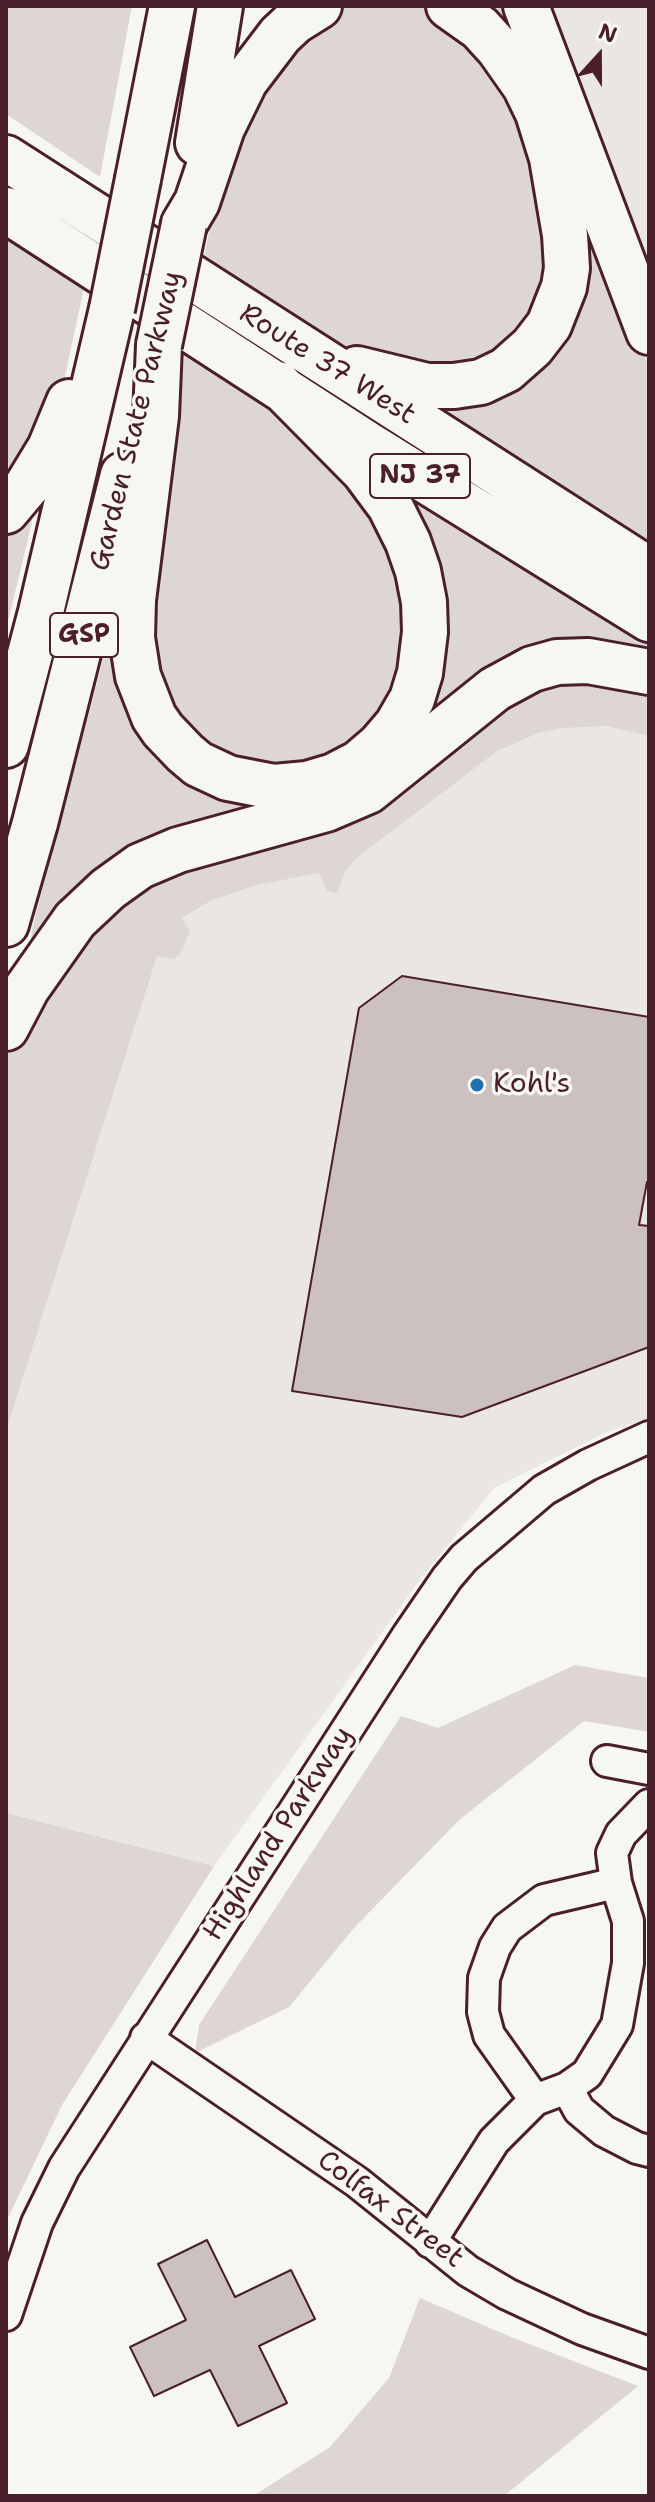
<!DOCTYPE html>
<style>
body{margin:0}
#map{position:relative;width:655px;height:2502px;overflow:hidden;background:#f6f6f2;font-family:"Shantell Sans",sans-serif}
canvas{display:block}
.frame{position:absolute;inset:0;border:8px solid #4a1f2b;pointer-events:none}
.north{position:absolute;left:559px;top:16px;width:80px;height:80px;-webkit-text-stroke:6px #f6f6f2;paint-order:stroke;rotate:21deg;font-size:22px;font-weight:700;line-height:32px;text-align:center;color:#4a1f2b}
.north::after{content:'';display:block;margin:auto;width:28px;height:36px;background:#4a1f2b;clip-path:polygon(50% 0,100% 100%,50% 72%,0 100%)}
</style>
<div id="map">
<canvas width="655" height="2502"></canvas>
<div class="frame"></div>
<div class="north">N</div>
</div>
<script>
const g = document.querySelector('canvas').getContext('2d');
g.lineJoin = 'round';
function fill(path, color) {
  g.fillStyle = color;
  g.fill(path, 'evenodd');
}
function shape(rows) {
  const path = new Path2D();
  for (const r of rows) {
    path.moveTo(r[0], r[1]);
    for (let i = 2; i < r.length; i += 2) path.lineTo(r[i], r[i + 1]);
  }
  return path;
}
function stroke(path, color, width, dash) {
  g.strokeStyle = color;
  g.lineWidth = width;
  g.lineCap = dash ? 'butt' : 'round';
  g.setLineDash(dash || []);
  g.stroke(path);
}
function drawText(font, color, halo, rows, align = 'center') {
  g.font = font + ' "Shantell Sans",sans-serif';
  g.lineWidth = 7;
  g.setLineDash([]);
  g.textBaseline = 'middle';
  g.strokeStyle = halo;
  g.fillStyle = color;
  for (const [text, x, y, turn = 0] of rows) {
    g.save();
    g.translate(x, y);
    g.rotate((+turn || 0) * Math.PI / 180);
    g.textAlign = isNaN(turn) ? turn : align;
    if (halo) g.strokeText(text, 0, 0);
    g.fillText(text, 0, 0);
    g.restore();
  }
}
fill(shape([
 [540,6,649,6,649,295],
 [649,702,649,1418,607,1432,494,1488,422,1577,214,1866,6,1813,6,1431,145,993,163,894,512,714]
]), '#e9e6e3');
fill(shape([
 [6,6,132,6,100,177,6,114],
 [349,6,416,6,439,14,506,80,548,196,545,303,488,366,382,367,302,321,204,258,220,175,241,111,330,12],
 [472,6,513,6,649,367,649,546,416,397,474,395,577,272],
 [6,230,86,279,63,385,6,494],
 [185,350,290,414,385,521,412,644,377,734,293,775,206,755,150,679,160,442,180,360],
 [390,478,649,642,649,660,598,651,372,775,175,838,30,949,32,929,119,599,138,708,274,797,420,703],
 [26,515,32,519,32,522,6,630,6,526],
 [541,677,649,682,649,736,607,726,561,728,538,733,497,751,355,859,346,870,337,893,327,891,319,873,256,885,210,901,182,918,190,931,179,956,173,959,157,956,6,1431,6,1047,98,909],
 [575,1665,649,1678,649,1732,584,1721,459,1820,354,1928,289,2007,195,2053,199,2025,401,1716,438,1728],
 [6,1813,214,1866,62,2105,6,2222],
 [420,2298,511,2337,638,2386,504,2496,253,2496,330,2447,389,2378]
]), '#ddd6d5');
const building = shape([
 [402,976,649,1017,649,1182,647,1182,639,1225,649,1226,649,1347,462,1417,292,1391,359,1008,402,976],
 [207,2240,235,2297,291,2270,315,2319,259,2346,287,2403,238,2426,210,2370,154,2396,130,2347,186,2320,158,2264,207,2240]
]);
fill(building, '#ccc1c0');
stroke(building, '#4a1f2b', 2);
const minor = shape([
 [607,1761,649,1769],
 [146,2038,357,2182,468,2271,507,2294,582,2329,649,2353],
 [567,2088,579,2110,604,2131,637,2148,649,2151],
 [535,2100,489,2035,483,2012,484,1978,495,1947,507,1928,544,1900,616,1883],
 [430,2242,494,2141,535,2100,567,2088,587,2074,617,2025,628,1963,628,1921,616,1883,612,1853,621,1834,649,1805],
 [6,2315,37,2223,64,2168,408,1635,447,1578,464,1558,544,1490,588,1465,649,1437]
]);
const highway = shape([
 [526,6,649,332],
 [198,143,220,6],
 [6,158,649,570],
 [138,179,172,6],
 [6,210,367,444,649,619],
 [184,224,197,202,222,128,245,81,280,35,295,21,319,6],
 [159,345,156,416,133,600,132,638,138,676,154,717,163,730,185,753,198,764,228,778,274,787,307,784,334,776,359,763,380,745,397,725,412,699,420,673,425,632,424,602,418,571,408,542,390,506,364,471,278,384],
 [357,369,427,386,454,386,481,382,506,370,532,347,549,325,564,287,567,268,565,235,552,158,538,113,525,86,499,49,480,28,449,6],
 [6,511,27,486,50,448,69,402],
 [6,745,41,612,112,309],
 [6,924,35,823,123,475],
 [6,1028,27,988,75,920,108,889,140,866,178,850,326,809,368,791,495,689,532,669,557,662,588,661,649,672]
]);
stroke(minor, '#4a1f2b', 36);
stroke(highway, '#4a1f2b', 50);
stroke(minor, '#f6f6f2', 30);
stroke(highway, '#f6f6f2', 44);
const highwayBridge = shape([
 [112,309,138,179],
 [159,345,184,224]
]);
stroke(highwayBridge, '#4a1f2b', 50, []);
stroke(highwayBridge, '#f6f6f2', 44);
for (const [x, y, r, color] of [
 [477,1085,8,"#1f6fb2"]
]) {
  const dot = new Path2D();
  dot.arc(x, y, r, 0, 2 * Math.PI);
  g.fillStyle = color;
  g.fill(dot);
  stroke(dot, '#f6f6f2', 3);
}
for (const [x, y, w] of [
 [420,476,100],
 [84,635,68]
]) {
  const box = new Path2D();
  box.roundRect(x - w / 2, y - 22, w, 44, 6);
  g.fillStyle = '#f6f6f2';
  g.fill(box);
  stroke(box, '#4a1f2b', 2);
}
drawText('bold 26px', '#4a1f2b', null, [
 ["NJ 37",420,476],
 ["GSP",84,635]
]);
drawText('28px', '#4a1f2b', '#f6f6f2', [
 ["Route 37 West",327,365,32],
 ["Garden State Parkway",137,421,-76],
 ["Highland Parkway",279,1834,-57],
 ["Colfax Street",390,2210,37]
]);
drawText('28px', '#4a1f2b', '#f6f6f2', [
 ["Kohl's",493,1085]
], 'left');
</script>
